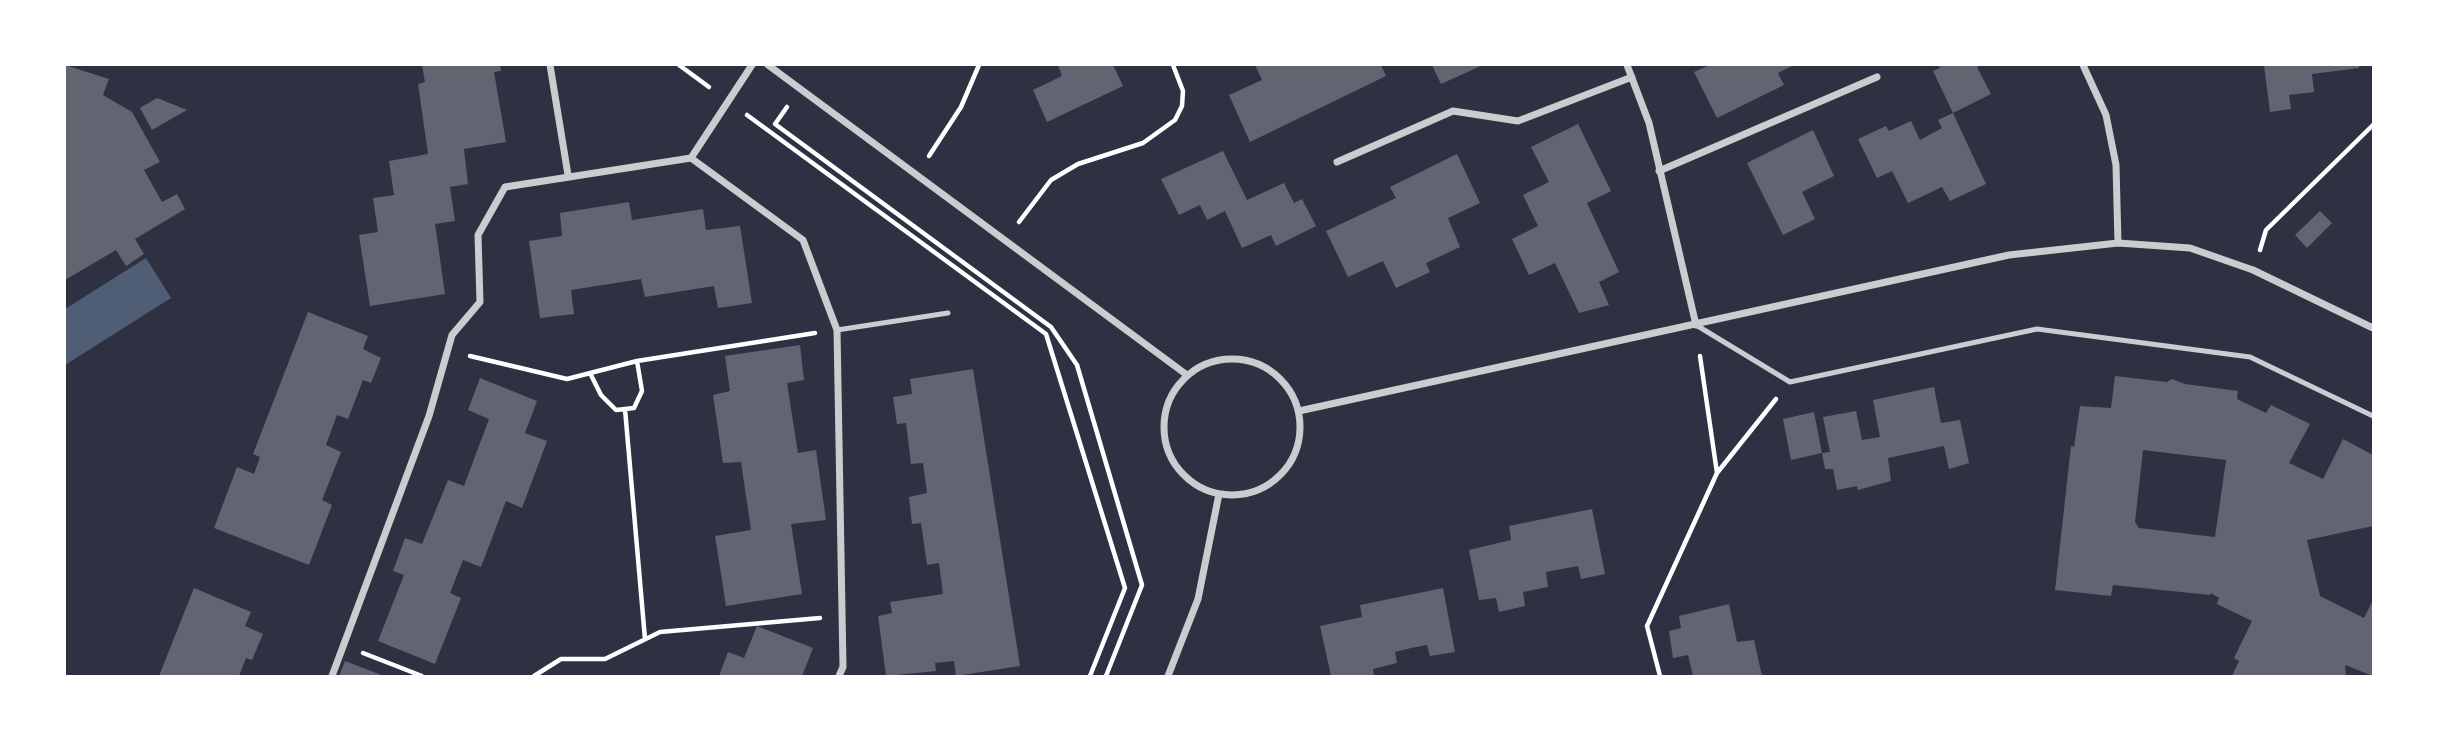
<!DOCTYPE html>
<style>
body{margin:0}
#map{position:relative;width:2438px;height:741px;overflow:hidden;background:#2d3142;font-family:"PT Sans",sans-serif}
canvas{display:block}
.frame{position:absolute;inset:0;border:66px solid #fff;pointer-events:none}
</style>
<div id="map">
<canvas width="2438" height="741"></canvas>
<div class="frame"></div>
</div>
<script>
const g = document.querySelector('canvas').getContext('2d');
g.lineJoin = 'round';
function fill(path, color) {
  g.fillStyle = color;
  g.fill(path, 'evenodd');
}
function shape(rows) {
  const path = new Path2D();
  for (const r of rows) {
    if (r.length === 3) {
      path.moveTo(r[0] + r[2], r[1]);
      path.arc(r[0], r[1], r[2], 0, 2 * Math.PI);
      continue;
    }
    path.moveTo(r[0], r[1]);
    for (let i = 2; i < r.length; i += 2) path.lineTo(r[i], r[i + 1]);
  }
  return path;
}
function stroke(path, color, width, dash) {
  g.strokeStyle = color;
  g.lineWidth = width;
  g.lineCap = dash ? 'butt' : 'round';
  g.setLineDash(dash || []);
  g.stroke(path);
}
fill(shape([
 [146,258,171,298,65,365,65,309]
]), '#4f5d75');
fill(shape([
 [65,65,109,79,103,95,132,112,160,162,144,170,162,202,177,194,185,209,135,239,144,254,126,266,116,250,65,280],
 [422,65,500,65,501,71,494,72,506,142,464,149,468,184,450,187,455,221,435,224,445,294,370,306,359,235,378,232,373,198,394,195,389,161,428,154,418,84,425,82],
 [1058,65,1113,65,1123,86,1047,122,1033,90,1062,76],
 [1255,65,1381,65,1386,76,1250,142,1229,95,1262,80],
 [1432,65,1483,65,1441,84],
 [1710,65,1794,65,1778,73,1784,85,1717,118,1694,72],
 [1938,65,1981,65,1977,67,1991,94,1953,113,1933,71,1940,68],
 [2264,65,2359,65,2359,68,2312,74,2314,92,2289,95,2291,109,2270,112],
 [157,98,187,110,152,130,140,108],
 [1953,113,1986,184,1950,201,1942,187,1908,203,1892,171,1877,178,1858,139,1886,126,1889,131,1911,121,1920,140,1942,128,1938,120],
 [1578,124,1611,191,1587,203,1619,272,1599,282,1609,305,1579,313,1555,263,1529,275,1512,239,1538,226,1523,195,1549,182,1531,147],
 [1813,130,1834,176,1802,192,1815,219,1783,235,1747,163],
 [1223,151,1247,200,1284,183,1294,203,1302,199,1316,226,1276,246,1271,235,1242,248,1225,211,1207,220,1200,205,1179,215,1161,179],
 [1457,154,1480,203,1448,218,1460,247,1426,263,1430,272,1396,288,1383,261,1348,277,1326,231,1396,198,1390,187],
 [629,202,632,220,703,209,706,230,740,226,752,303,718,308,714,286,645,297,641,279,571,290,574,314,540,318,529,241,562,236,560,213],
 [2320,211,2332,223,2307,248,2295,235],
 [308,312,368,336,363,349,381,358,371,383,363,380,348,419,337,415,326,445,341,452,322,500,332,505,309,565,214,528,237,467,254,474,260,457,253,454],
 [800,345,804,380,787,383,798,453,816,450,826,520,791,524,802,594,726,606,715,536,751,530,741,462,723,463,713,395,730,391,725,356],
 [973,369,1020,666,956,676,954,661,935,663,936,671,886,676,878,616,892,613,890,602,943,594,939,563,927,565,921,523,912,524,909,497,927,493,923,463,911,464,906,423,897,424,893,397,912,394,910,379],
 [2115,376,2167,382,2172,379,2185,384,2238,391,2237,399,2266,413,2271,405,2310,424,2289,463,2323,479,2343,439,2373,455,2373,526,2307,540,2320,596,2364,618,2373,600,2373,676,2345,665,2346,676,2232,676,2239,661,2234,658,2252,621,2217,604,2219,598,2211,593,2210,595,2113,585,2111,596,2055,590,2071,446,2074,447,2080,406,2111,408],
 [2143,450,2226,460,2215,537,2139,528,2135,522],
 [480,378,537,401,525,433,547,441,522,508,506,501,481,567,463,560,450,593,461,598,435,664,378,641,404,575,393,571,405,538,422,544,448,480,464,486,489,419,468,410],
 [1934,387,1941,423,1960,420,1969,463,1949,469,1944,446,1888,458,1891,481,1858,490,1857,486,1837,490,1833,469,1825,469,1822,453,1830,452,1823,417,1856,411,1862,440,1880,437,1873,400],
 [1814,412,1822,453,1791,460,1783,419],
 [1592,509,1605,574,1581,579,1578,566,1546,572,1548,587,1523,592,1525,606,1499,612,1496,598,1479,600,1469,550,1511,540,1509,526],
 [194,588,251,612,245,626,263,634,252,660,246,658,239,676,159,676],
 [1443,588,1455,652,1430,656,1427,645,1411,648,1395,652,1397,663,1373,669,1374,676,1331,676,1320,626,1362,617,1360,605],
 [1729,604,1737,642,1754,640,1762,676,1693,676,1688,655,1673,658,1669,631,1681,628,1679,616],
 [757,626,813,648,802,676,719,676,728,652,744,658],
 [345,661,384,676,339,676]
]), '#626471');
stroke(shape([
 [679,65,709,87],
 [787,107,775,124,1051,327,1077,365,1142,585,1106,676],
 [747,115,1046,334,1125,588,1090,676],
 [929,156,961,107,979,65],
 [1019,222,1051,180,1078,164,1143,143,1175,120,1182,106,1183,91,1173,65],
 [2260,250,2266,230,2373,125],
 [470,356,567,379,637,361,815,333],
 [590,373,601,395,616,410,634,408,642,391,637,361],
 [625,409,645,639],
 [1717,473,1776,399],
 [363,653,422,676],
 [534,676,561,659,605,659,660,632,820,618],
 [1660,676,1647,626,1717,473,1700,356]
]), '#fff', 4.5);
stroke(shape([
 [1696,325,1790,382,2037,329,2250,357,2373,416],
 [837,330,948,313]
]), '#caccd0', 5);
stroke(shape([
 [550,65,568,175],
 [768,65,1187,375],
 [1627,65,1649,123,1696,325],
 [2083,65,2106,115,2116,165,2118,243],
 [691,158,803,240,837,330,843,667,839,676],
 [1337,162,1453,111,1518,121,1632,77],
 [1659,171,1877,77],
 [1232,427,68],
 [1299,411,2009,255,2118,243,2190,248,2253,270,2373,328],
 [332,676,429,416,452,335,480,302,478,235,505,187,691,158,752,65],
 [1168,676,1198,599,1219,494]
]), '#caccd0', 7);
</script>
